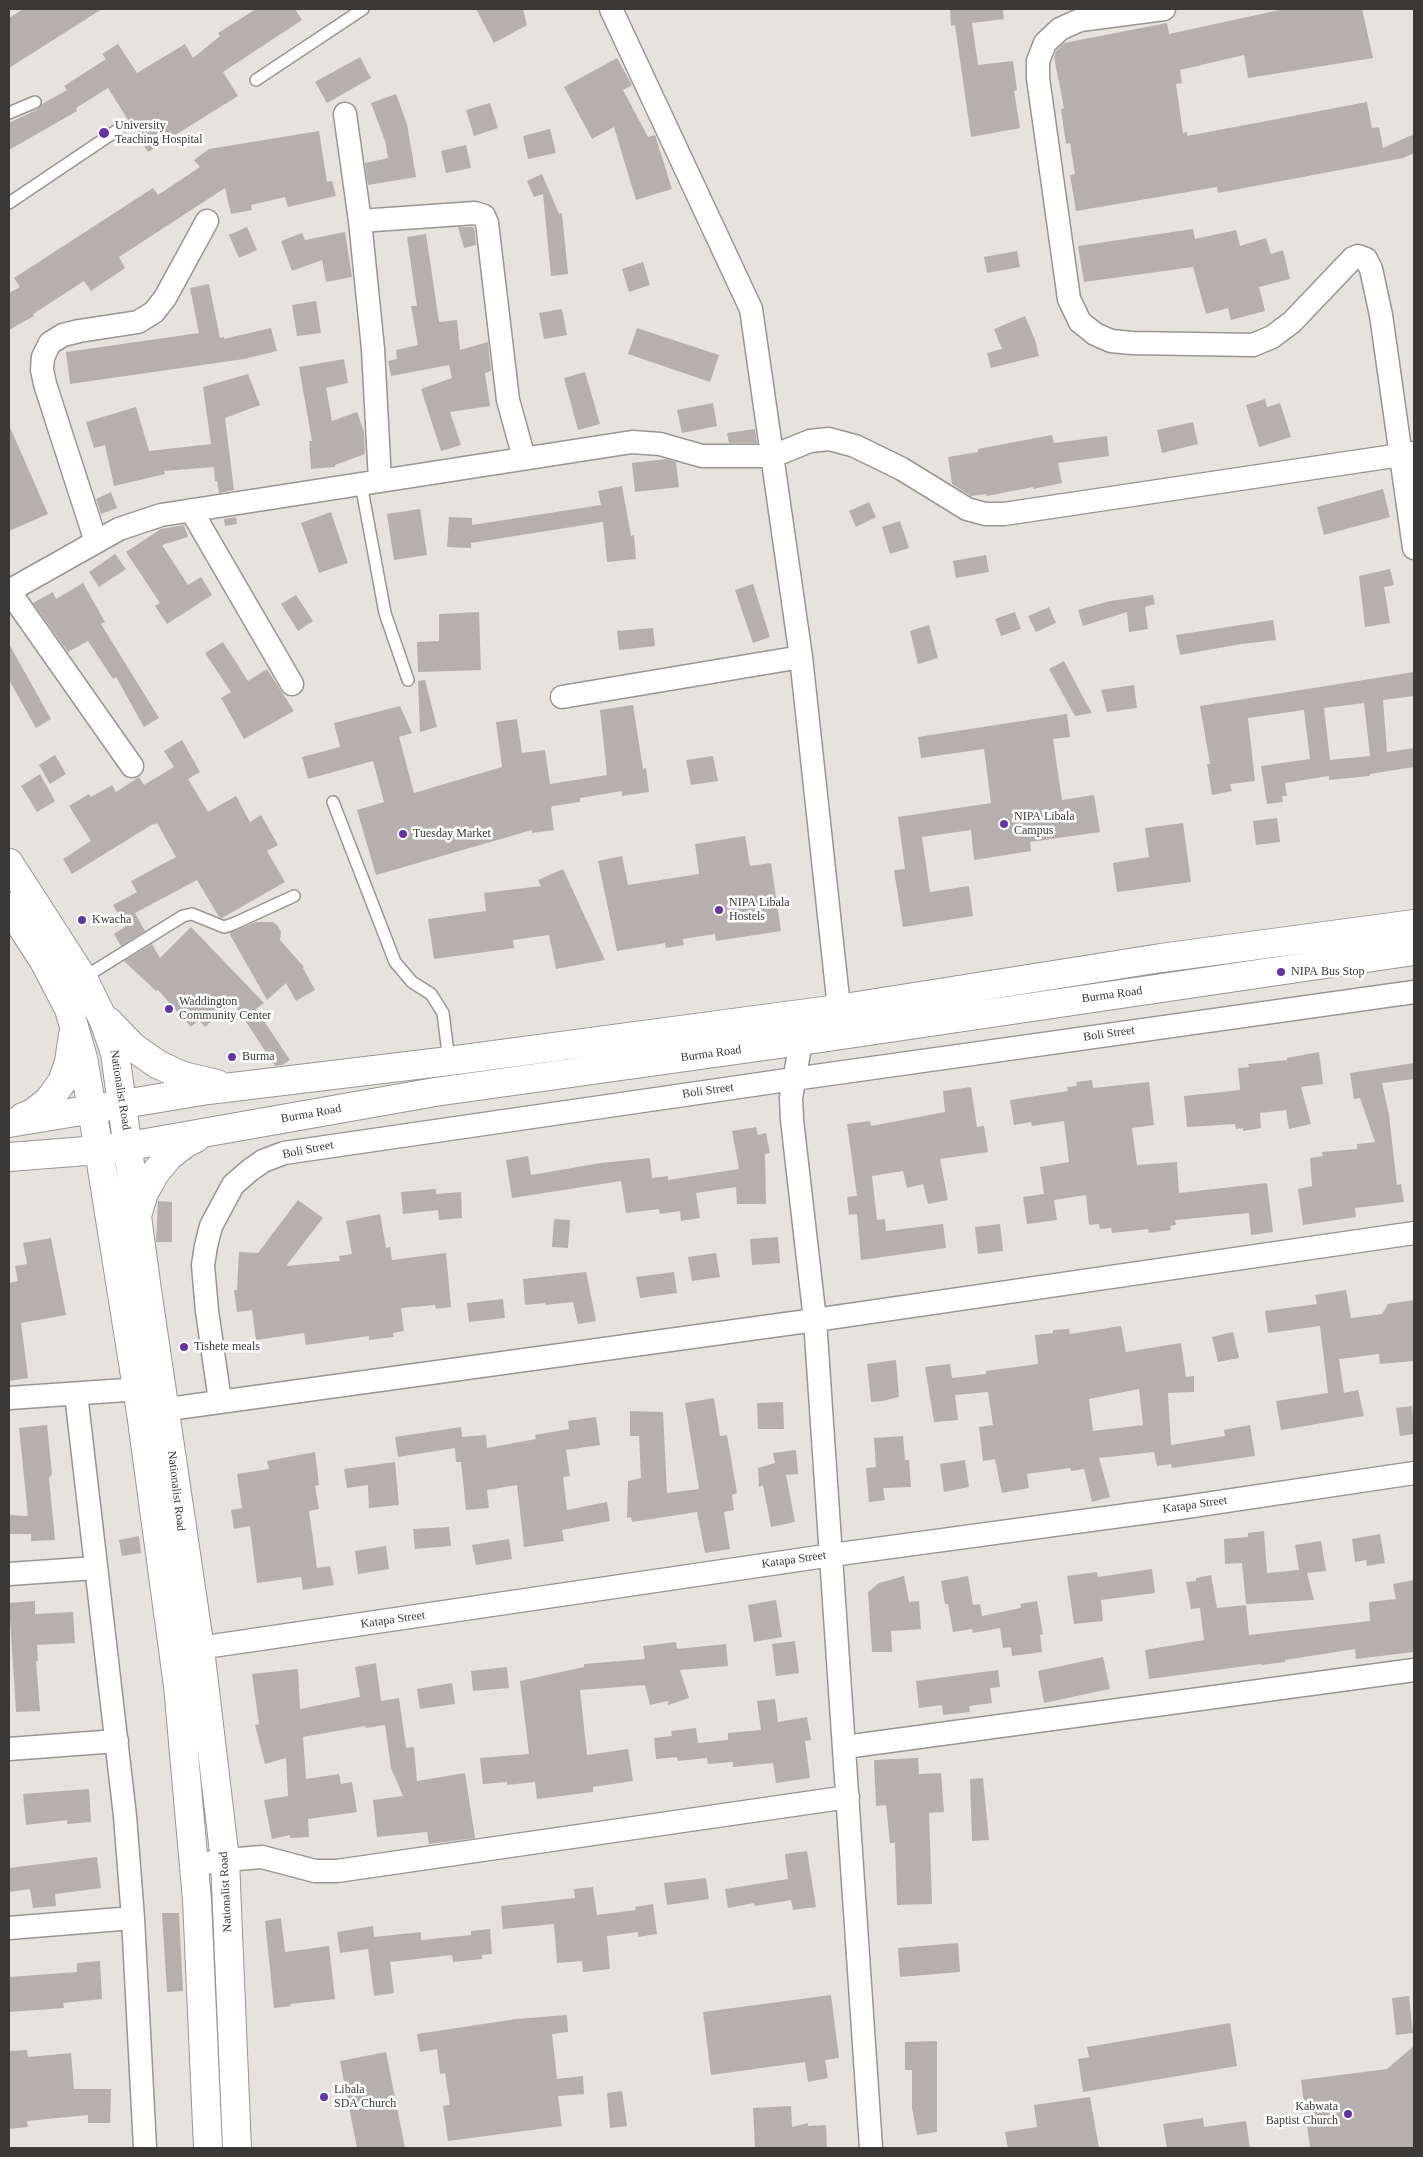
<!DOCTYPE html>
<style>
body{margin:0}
#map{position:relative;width:1423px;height:2157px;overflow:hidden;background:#e6e3df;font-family:Georgia,serif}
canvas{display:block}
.frame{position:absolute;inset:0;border:10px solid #393836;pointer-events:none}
</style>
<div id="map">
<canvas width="1423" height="2157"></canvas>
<div class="frame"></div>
</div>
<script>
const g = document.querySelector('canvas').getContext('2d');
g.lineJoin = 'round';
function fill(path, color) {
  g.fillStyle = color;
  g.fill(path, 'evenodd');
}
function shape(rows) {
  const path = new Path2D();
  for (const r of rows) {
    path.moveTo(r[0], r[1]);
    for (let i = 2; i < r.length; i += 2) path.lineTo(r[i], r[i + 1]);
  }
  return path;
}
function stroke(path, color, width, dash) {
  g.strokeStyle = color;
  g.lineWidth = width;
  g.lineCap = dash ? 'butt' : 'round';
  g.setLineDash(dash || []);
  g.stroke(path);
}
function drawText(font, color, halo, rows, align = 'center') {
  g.font = font + ' Georgia,serif';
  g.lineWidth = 5;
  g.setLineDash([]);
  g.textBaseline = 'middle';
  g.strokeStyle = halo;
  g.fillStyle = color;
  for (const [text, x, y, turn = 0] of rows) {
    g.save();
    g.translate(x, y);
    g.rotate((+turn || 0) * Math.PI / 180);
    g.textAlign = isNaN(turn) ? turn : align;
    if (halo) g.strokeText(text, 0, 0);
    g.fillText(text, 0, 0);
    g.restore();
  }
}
fill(shape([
 [23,9,102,9,9,68,9,18],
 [256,9,295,9,302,20,223,72,238,96,148,152,108,88,76,108,77,111,9,150,9,123,38,109,42,104,67,90,64,86,106,59,102,54,118,44,137,73,185,44,193,58,220,36,218,33],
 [476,9,523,9,527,25,494,43],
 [950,9,1003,9,1004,19,972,23,978,65,1013,61,1017,90,1014,91,1020,128,971,137,955,25,951,26],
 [1284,9,1362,9,1373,58,1248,78,1244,55,1180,70,1182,83,1176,84,1183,133,1187,132,1187,136,1367,102,1372,128,1379,127,1383,148,1414,134,1414,153,1403,158,1218,193,1217,187,1076,211,1070,175,1075,174,1070,143,1066,144,1061,109,1064,108,1054,57,1056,51,1064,43,1167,23,1169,34],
 [360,57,371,78,327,103,315,82],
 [617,58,632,85,623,90,648,137,655,135,672,189,636,200,614,127,592,139,564,87],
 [396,94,407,124,416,177,368,185,365,163,388,158,385,141,371,103],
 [490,103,498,128,474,136,466,110],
 [550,129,556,153,528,159,523,136],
 [319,131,327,182,332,181,336,196,288,207,285,197,251,205,252,210,231,214,225,188,119,257,125,268,91,291,84,281,33,314,34,316,9,330,9,293,20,287,14,278,153,188,158,195,200,167,194,160,209,149],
 [466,145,471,168,446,173,441,151],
 [542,174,559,214,562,213,568,274,551,276,543,194,534,197,527,181],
 [247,227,257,250,239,258,229,235],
 [458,227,474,227,476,245,464,248],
 [1193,229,1195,239,1236,230,1240,246,1266,238,1271,254,1283,250,1290,279,1259,287,1265,311,1231,320,1228,308,1206,314,1193,267,1084,282,1078,246],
 [345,232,352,277,326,282,322,260,292,271,281,241,302,233,305,240],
 [426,234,439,322,457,320,460,350,488,342,491,371,485,373,490,406,450,412,461,445,441,451,421,389,452,378,449,365,391,376,388,361,397,359,396,350,418,345,411,306,417,306,407,237],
 [1017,251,1020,267,987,273,984,257],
 [643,262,650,285,629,292,622,269],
 [209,284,220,338,224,337,224,339,271,328,277,351,244,359,70,384,66,352,199,333,190,288],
 [316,301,321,333,297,336,292,305],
 [562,309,567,335,544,339,539,313],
 [1025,316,1035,340,1039,356,991,368,987,353,1002,349,994,329],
 [637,328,719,355,710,382,628,354],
 [344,359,348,383,326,388,332,421,357,412,364,432,365,454,335,465,335,467,311,469,309,441,312,441,299,367],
 [585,372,600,424,578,430,564,378],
 [248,374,260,405,225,418,234,490,219,493,217,481,215,481,214,467,164,471,165,474,114,486,105,445,94,448,86,422,136,407,149,451,211,444,203,387],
 [1265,399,1267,407,1280,403,1291,437,1259,447,1246,405],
 [713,403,717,426,682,433,677,410],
 [1193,422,1198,444,1162,453,1157,430],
 [9,425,48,514,9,531],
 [755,429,757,443,729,443,727,433],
 [1052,435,1054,443,1107,436,1109,456,1058,463,1062,483,1033,489,1033,487,987,496,986,494,971,496,952,484,948,457,978,452,978,449],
 [666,459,676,462,679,487,635,492,632,463],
 [622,486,631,536,634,535,636,559,607,562,603,522,471,543,471,548,447,547,449,517,472,518,472,525,601,505,598,491],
 [1383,489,1390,517,1324,535,1317,507],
 [111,492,117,508,101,514,96,499],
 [869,502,876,517,856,527,849,511],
 [420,509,427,555,394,560,387,514],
 [331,512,348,563,319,573,301,523],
 [236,517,237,524,225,526,224,519],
 [900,521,909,548,890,554,882,527],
 [184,525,188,537,162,545,188,585,201,577,212,595,167,624,155,606,160,603,126,552,161,529],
 [115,554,126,569,99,587,89,572],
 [986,555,989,572,956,578,953,561],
 [1390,569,1394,585,1384,587,1390,623,1365,627,1359,576],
 [83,583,105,622,101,624,159,718,144,727,116,677,113,679,88,641,68,652,33,603,53,592,56,599],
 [753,584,770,637,753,643,735,590],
 [296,595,313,621,298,631,281,604],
 [1153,595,1155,604,1145,607,1148,629,1129,632,1127,612,1083,626,1078,610,1110,601],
 [1049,607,1056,623,1036,632,1028,616],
 [479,612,481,670,418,672,417,642,439,641,439,614],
 [1015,612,1021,629,1001,636,995,619],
 [1273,620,1276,640,1241,644,1180,655,1176,635],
 [929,625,938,658,918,664,910,631],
 [653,628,655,646,619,650,617,631],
 [223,642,248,681,267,669,294,711,244,739,221,698,231,692,205,653],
 [9,644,51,719,36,728,9,680],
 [1064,661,1083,697,1092,713,1075,716,1049,669],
 [1414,672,1414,696,1383,700,1387,752,1414,748,1414,767,1370,774,1370,776,1329,780,1329,776,1285,783,1287,796,1282,796,1283,802,1267,804,1261,766,1310,759,1304,710,1248,718,1255,781,1230,784,1232,791,1212,795,1207,764,1210,764,1200,706],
 [1364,703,1370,756,1330,760,1324,708],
 [425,680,437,727,420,732,418,681],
 [1134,685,1137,708,1107,712,1101,690],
 [633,705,643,769,646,768,649,792,622,796,622,791,580,798,580,802,553,806,551,808,554,830,532,833,532,830,376,875,357,810,384,802,373,761,308,779,302,757,340,747,334,723,400,706,412,733,399,737,414,793,502,767,496,722,517,719,522,753,545,750,550,784,607,775,600,710],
 [1067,714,1070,737,1053,739,1062,800,1094,795,1100,832,1030,842,1031,851,974,860,971,830,922,837,930,892,969,886,973,916,903,927,894,870,905,869,898,817,991,803,984,749,921,758,918,737],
 [182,740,200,772,188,779,208,812,236,796,250,822,261,815,278,845,267,851,285,882,222,918,219,917,197,880,135,913,145,931,121,946,114,934,125,927,113,905,137,892,131,881,176,857,157,823,154,825,153,824,72,874,63,859,91,841,69,806,89,794,91,797,112,785,116,792,139,777,144,785,174,767,164,751],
 [55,755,66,774,50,784,39,765],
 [713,756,718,781,691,785,686,760],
 [40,774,55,801,37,812,21,786],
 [1277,818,1280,842,1256,845,1253,821],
 [1183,823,1191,882,1117,892,1113,863,1149,857,1145,828],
 [745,836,750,866,771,863,781,931,716,941,715,934,683,939,684,945,666,948,665,943,617,951,598,861,622,856,628,885,699,874,695,844],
 [563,869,605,960,556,969,549,935,513,940,514,948,434,959,428,919,486,911,484,893,541,886,538,880],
 [256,922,273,922,278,926,281,932,280,940,304,967,303,968,315,990,296,1001,286,983,267,1000,229,933],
 [191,927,264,1003,256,1009,290,1060,282,1065,275,1066,233,1002,205,1027,199,1020,191,1027,158,990,156,991,124,961,152,944,160,958],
 [1319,1052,1323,1084,1301,1087,1311,1124,1289,1129,1286,1110,1260,1113,1261,1128,1243,1131,1243,1128,1236,1129,1235,1124,1187,1127,1184,1096,1240,1090,1238,1068,1249,1067,1248,1064,1287,1060,1287,1058],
 [1414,1063,1414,1079,1382,1083,1389,1115,1397,1185,1401,1184,1404,1202,1355,1208,1356,1217,1303,1225,1298,1189,1312,1186,1310,1158,1323,1156,1322,1152,1357,1149,1357,1144,1375,1142,1360,1098,1354,1099,1350,1073],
 [1092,1080,1093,1088,1149,1082,1154,1125,1132,1128,1137,1165,1177,1162,1179,1193,1267,1183,1273,1232,1251,1235,1249,1213,1175,1220,1176,1225,1170,1226,1171,1230,1149,1233,1148,1229,1112,1233,1111,1228,1100,1229,1099,1224,1089,1225,1086,1195,1054,1200,1057,1220,1027,1224,1023,1197,1044,1194,1040,1167,1069,1162,1064,1121,1032,1126,1031,1122,1014,1125,1010,1100,1068,1091,1067,1087,1077,1086,1076,1082],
 [971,1087,977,1127,984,1126,988,1152,940,1159,948,1200,928,1204,923,1184,907,1188,903,1171,872,1176,877,1220,885,1219,886,1231,943,1224,946,1248,861,1260,857,1214,849,1215,847,1197,857,1196,847,1124,870,1121,871,1126,945,1112,943,1091],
 [756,1127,758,1135,766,1133,770,1153,765,1154,766,1204,737,1204,736,1187,696,1193,700,1218,681,1221,680,1211,660,1214,659,1209,626,1213,621,1181,512,1198,506,1160,528,1156,531,1175,601,1163,650,1158,652,1178,668,1176,668,1180,739,1169,732,1131],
 [436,1189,436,1194,461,1192,462,1218,439,1220,438,1210,403,1214,401,1192],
 [298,1200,323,1218,286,1266,340,1261,339,1256,352,1254,346,1221,380,1214,386,1248,390,1247,392,1260,446,1253,451,1307,436,1309,435,1305,401,1308,404,1331,393,1333,394,1337,369,1340,369,1336,306,1345,304,1333,256,1340,252,1310,237,1312,234,1290,237,1290,239,1252,258,1253],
 [158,1201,172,1202,172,1242,156,1242],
 [554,1219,570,1220,568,1248,552,1247],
 [1000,1224,1003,1251,978,1254,975,1227],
 [778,1237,780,1263,752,1265,750,1239],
 [51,1238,66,1315,21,1323,28,1378,9,1381,9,1283,18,1281,15,1266,27,1264,23,1243],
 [716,1253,720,1277,692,1281,688,1257],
 [586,1272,596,1321,578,1324,573,1302,545,1305,545,1303,525,1305,523,1279],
 [674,1272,677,1293,640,1298,636,1277],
 [1346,1290,1351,1318,1382,1314,1388,1304,1414,1300,1414,1361,1380,1364,1379,1354,1339,1359,1344,1393,1358,1390,1364,1416,1281,1430,1276,1401,1328,1393,1320,1326,1268,1333,1265,1311,1317,1304,1315,1295],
 [503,1299,505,1318,469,1322,467,1303],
 [1121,1326,1126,1352,1181,1343,1186,1377,1194,1376,1194,1392,1168,1393,1171,1445,1225,1436,1224,1430,1250,1425,1255,1456,1172,1468,1171,1464,1157,1466,1154,1452,1099,1458,1110,1497,1092,1502,1084,1469,1071,1471,1070,1468,1027,1474,1029,1488,1002,1493,995,1459,983,1461,979,1427,993,1425,988,1392,955,1395,958,1420,934,1422,925,1367,950,1364,952,1378,986,1374,986,1371,1038,1364,1035,1335,1053,1333,1053,1330,1069,1329,1070,1334],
 [1139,1389,1143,1425,1093,1431,1089,1399],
 [1233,1332,1239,1358,1218,1362,1212,1337],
 [896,1360,899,1397,883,1401,871,1402,867,1364],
 [714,1398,720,1436,727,1435,737,1493,732,1495,734,1510,724,1512,730,1549,705,1553,697,1512,632,1522,631,1517,627,1518,628,1481,641,1478,639,1436,630,1436,630,1411,663,1412,667,1493,699,1489,685,1403],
 [783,1402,784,1429,758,1429,757,1403],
 [1412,1406,1414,1434,1400,1436,1396,1408],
 [596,1417,600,1445,566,1450,570,1476,563,1477,567,1510,607,1502,610,1521,562,1530,564,1541,524,1547,517,1485,487,1490,489,1508,466,1510,461,1462,456,1462,455,1448,398,1457,395,1437,461,1427,462,1437,486,1435,487,1448,536,1439,535,1435,569,1429,568,1421],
 [47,1425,52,1474,49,1478,55,1540,31,1541,31,1534,9,1534,9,1515,28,1516,19,1428],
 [903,1436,905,1460,909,1460,911,1487,883,1488,885,1500,869,1502,866,1468,876,1467,874,1438],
 [796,1450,798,1474,786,1475,795,1522,771,1527,763,1485,759,1487,758,1468,775,1463,773,1453],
 [315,1452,319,1485,315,1486,319,1509,309,1511,317,1568,330,1566,334,1585,303,1590,301,1577,257,1583,250,1526,234,1529,231,1510,242,1508,237,1474,269,1469,267,1461],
 [965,1460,969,1487,944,1492,940,1464],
 [395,1462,399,1505,369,1508,368,1485,347,1488,344,1469],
 [449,1527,451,1546,415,1549,413,1529],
 [1264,1531,1267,1573,1299,1570,1295,1545,1321,1541,1326,1571,1307,1573,1314,1600,1246,1604,1242,1563,1225,1564,1224,1539,1248,1537,1248,1533],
 [1380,1534,1385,1563,1367,1566,1366,1560,1355,1562,1352,1539],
 [139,1536,141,1553,122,1556,119,1540],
 [509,1539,512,1559,476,1565,472,1545],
 [386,1546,389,1569,358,1574,355,1551],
 [1152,1569,1155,1593,1101,1600,1103,1621,1074,1624,1067,1576,1097,1572,1098,1577],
 [1211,1575,1217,1608,1246,1605,1249,1635,1370,1621,1369,1602,1396,1599,1393,1584,1414,1580,1414,1652,1356,1659,1355,1649,1285,1660,1285,1662,1261,1665,1261,1664,1149,1679,1145,1650,1204,1640,1200,1608,1191,1609,1186,1582,1196,1581,1196,1578],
 [904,1576,909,1602,919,1601,921,1629,891,1631,892,1652,872,1652,868,1592,879,1583],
 [968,1576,973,1605,980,1604,982,1616,1021,1608,1020,1604,1037,1601,1043,1634,1040,1635,1042,1652,1012,1656,1011,1647,1003,1648,1000,1628,973,1633,972,1629,953,1632,948,1604,945,1604,941,1581],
 [776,1600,782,1637,754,1642,748,1605],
 [35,1601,35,1614,73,1612,75,1643,37,1645,38,1661,36,1661,40,1711,16,1712,9,1603],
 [795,1641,799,1673,776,1676,772,1644],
 [676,1642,677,1649,726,1644,728,1666,680,1670,689,1698,668,1705,668,1701,650,1705,645,1685,580,1690,587,1755,628,1749,633,1781,593,1787,593,1792,537,1799,535,1782,507,1785,507,1782,483,1784,480,1758,529,1754,520,1681,584,1667,584,1664,645,1659,643,1646],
 [1103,1657,1110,1689,1044,1703,1038,1671],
 [376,1663,381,1701,399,1698,406,1748,414,1747,417,1781,465,1773,475,1838,429,1844,427,1832,377,1837,373,1800,403,1796,391,1768,385,1725,366,1728,365,1726,303,1737,306,1779,339,1774,341,1784,352,1782,357,1812,308,1819,309,1837,290,1838,290,1835,272,1839,264,1800,288,1796,286,1758,265,1764,255,1725,259,1724,252,1674,298,1669,300,1709,360,1697,355,1667],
 [507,1667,509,1688,473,1691,471,1671],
 [998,1670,1000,1687,990,1688,992,1703,969,1706,970,1712,943,1715,942,1705,919,1708,916,1681],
 [452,1683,455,1704,420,1709,417,1689],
 [775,1699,778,1722,807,1717,811,1740,805,1741,810,1778,776,1783,773,1763,733,1767,733,1762,708,1764,707,1758,678,1761,677,1757,656,1759,654,1738,672,1736,671,1731,696,1728,698,1743,728,1740,728,1733,761,1730,757,1701],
 [918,1758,919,1774,941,1773,944,1812,929,1813,932,1904,897,1905,895,1843,890,1843,886,1805,876,1806,874,1760],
 [983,1778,989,1840,972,1841,970,1779],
 [89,1789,91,1822,67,1824,67,1820,26,1825,23,1794],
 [807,1851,816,1907,793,1910,791,1900,755,1906,754,1903,728,1908,725,1889,788,1879,785,1854],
 [97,1857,101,1888,55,1894,56,1906,33,1908,30,1889,9,1892,9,1868],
 [706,1878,709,1899,667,1905,664,1883],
 [593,1887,597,1915,636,1910,635,1907,653,1904,657,1934,638,1937,638,1932,607,1936,610,1969,583,1972,582,1961,557,1963,554,1924,503,1929,501,1906,575,1898,574,1889],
 [162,1913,179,1913,183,1991,167,1992],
 [281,1918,285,1952,329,1946,335,1999,290,2004,291,2006,274,2008,265,1921],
 [373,1926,374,1937,421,1932,421,1940,471,1935,471,1931,490,1929,492,1954,482,1955,482,1959,453,1962,452,1955,390,1962,394,1993,374,1996,368,1949,340,1953,337,1932],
 [958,1943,960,1972,900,1977,898,1948],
 [100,1961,102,1999,63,2003,64,2008,9,2012,9,1977,77,1972,77,1963],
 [831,1995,839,2058,825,2060,828,2078,808,2082,805,2062,711,2075,703,2012],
 [1409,1996,1413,2033,1396,2035,1392,1998],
 [567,2015,568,2032,552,2034,557,2079,583,2076,584,2094,558,2096,562,2126,448,2141,443,2106,450,2105,445,2073,440,2074,437,2049,420,2052,417,2034,516,2019],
 [1230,2023,1237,2066,1083,2092,1078,2059,1089,2057,1087,2047],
 [937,2041,937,2132,917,2135,912,2108,912,2070,905,2070,905,2042],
 [1414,2046,1414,2148,1310,2148,1301,2080,1387,2069],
 [27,2050,28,2057,71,2053,74,2089,111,2089,110,2123,88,2123,88,2115,27,2121,28,2127,9,2129,9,2051],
 [386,2052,405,2148,357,2148,340,2061],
 [622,2091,627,2126,610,2128,607,2093],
 [1090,2097,1099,2148,1008,2148,1005,2132,1037,2127,1034,2105],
 [791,2106,792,2127,808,2123,808,2126,826,2125,827,2148,755,2148,753,2108],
 [1203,2118,1204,2127,1246,2121,1250,2148,1167,2148,1163,2124]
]), '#b5b0ad');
const lane = shape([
 [256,80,363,9],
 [9,113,35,102],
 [9,203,119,129],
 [361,484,385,613,408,680],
 [333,802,395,962,412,982,431,994,443,1013,449,1061],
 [83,978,183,916,192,914,224,927,233,924,294,896]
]);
const street = shape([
 [611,9,751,309,801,657,841,1026],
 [1164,9,1080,20,1060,29,1045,43,1038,61,1038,78,1069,299,1080,322,1095,334,1111,341,1132,343,1253,345,1272,337,1292,322,1353,258,1358,256,1366,259,1371,269,1381,315,1414,548],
 [345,114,360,221,373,349,380,481],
 [360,221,475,213,484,216,487,223,508,400,524,458],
 [191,510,292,684],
 [96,542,45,384,42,370,43,357,50,343,63,335,79,331,138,322,154,312,165,298,207,221],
 [9,591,119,529,161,515,632,442,660,444,702,456,773,456,810,441,829,439,855,446,902,469,967,509,985,514,1004,514,1414,453],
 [9,591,132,766],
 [562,697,801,657],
 [801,1041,791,1098,792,1120,815,1320,871,2148],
 [76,1394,125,1816,133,1918,145,2148],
 [9,1398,155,1388],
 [220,1401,207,1311,203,1265,206,1246,211,1226,233,1185,249,1171,263,1161,284,1153,794,1079,1414,992],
 [147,1412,815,1320,1414,1233],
 [9,1574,96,1568],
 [185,1650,832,1555,1179,1508,1414,1473],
 [845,1747,1414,1670],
 [9,1749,117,1741],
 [194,1865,225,1860,262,1857,315,1871,337,1871,848,1797],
 [9,1928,133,1918]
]);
const secondary = shape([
 [9,863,83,978,104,1021,115,1053,147,1290,200,1649,225,1860,237,2148],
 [9,907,44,961,69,1009,83,1058,99,1150,141,1413,178,1686,197,1900,208,2148],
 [108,1021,133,1047,157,1064,183,1076,217,1084],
 [23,1117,33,1113,49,1100,62,1082,69,1062,73,1035],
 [9,1123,208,1090,449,1061,838,1009,1161,958,1414,924],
 [9,1157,99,1150,129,1146,435,1092,801,1041,1414,951],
 [138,1212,144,1193,155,1173,169,1156,186,1143,196,1138]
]);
stroke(lane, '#989592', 14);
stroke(street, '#989592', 25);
stroke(secondary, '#989592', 30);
stroke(lane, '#fff', 11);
stroke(street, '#fff', 22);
stroke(secondary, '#fff', 28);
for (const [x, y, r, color] of [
 [104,133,6,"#6632a9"],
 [1004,824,5,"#6632a9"],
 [403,834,5,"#6632a9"],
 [719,910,5,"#6632a9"],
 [82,920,5,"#6632a9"],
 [1281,972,5,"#6632a9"],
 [169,1009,5,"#6632a9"],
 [232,1057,5,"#6632a9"],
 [184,1347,5,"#6632a9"],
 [324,2097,5,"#6632a9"],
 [1348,2114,5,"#6632a9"]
]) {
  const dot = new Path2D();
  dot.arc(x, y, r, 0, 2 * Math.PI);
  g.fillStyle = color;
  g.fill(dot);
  stroke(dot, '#fff', 2);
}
drawText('12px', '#393836', '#fff', [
 ["University",115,126],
 ["Teaching Hospital",115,140],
 ["NIPA Libala",1014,817],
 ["Campus",1014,831],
 ["Tuesday Market",413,834],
 ["NIPA Libala",729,903],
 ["Hostels",729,917],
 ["Kwacha",92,920],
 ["NIPA Bus Stop",1291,972],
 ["Waddington",179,1002],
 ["Community Center",179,1016],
 ["Burma",242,1057],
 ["Tishete meals",194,1347],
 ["Libala",334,2090],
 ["SDA Church",334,2104],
 ["Kabwata",1338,2107,"right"],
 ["Baptist Church",1338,2121,"right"]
], 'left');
drawText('12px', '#393836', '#fff', [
 ["Burma Road",1112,995,-8],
 ["Boli Street",1109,1034,-8],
 ["Burma Road",711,1054,-8],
 ["Nationalist Road",120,1090,81],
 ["Boli Street",708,1091,-8],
 ["Burma Road",311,1114,-10],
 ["Boli Street",308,1150,-11],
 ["Nationalist Road",176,1491,83],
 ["Katapa Street",1195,1505,-8],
 ["Katapa Street",794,1560,-8],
 ["Katapa Street",393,1620,-8],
 ["Nationalist Road",226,1892,-93]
]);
</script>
